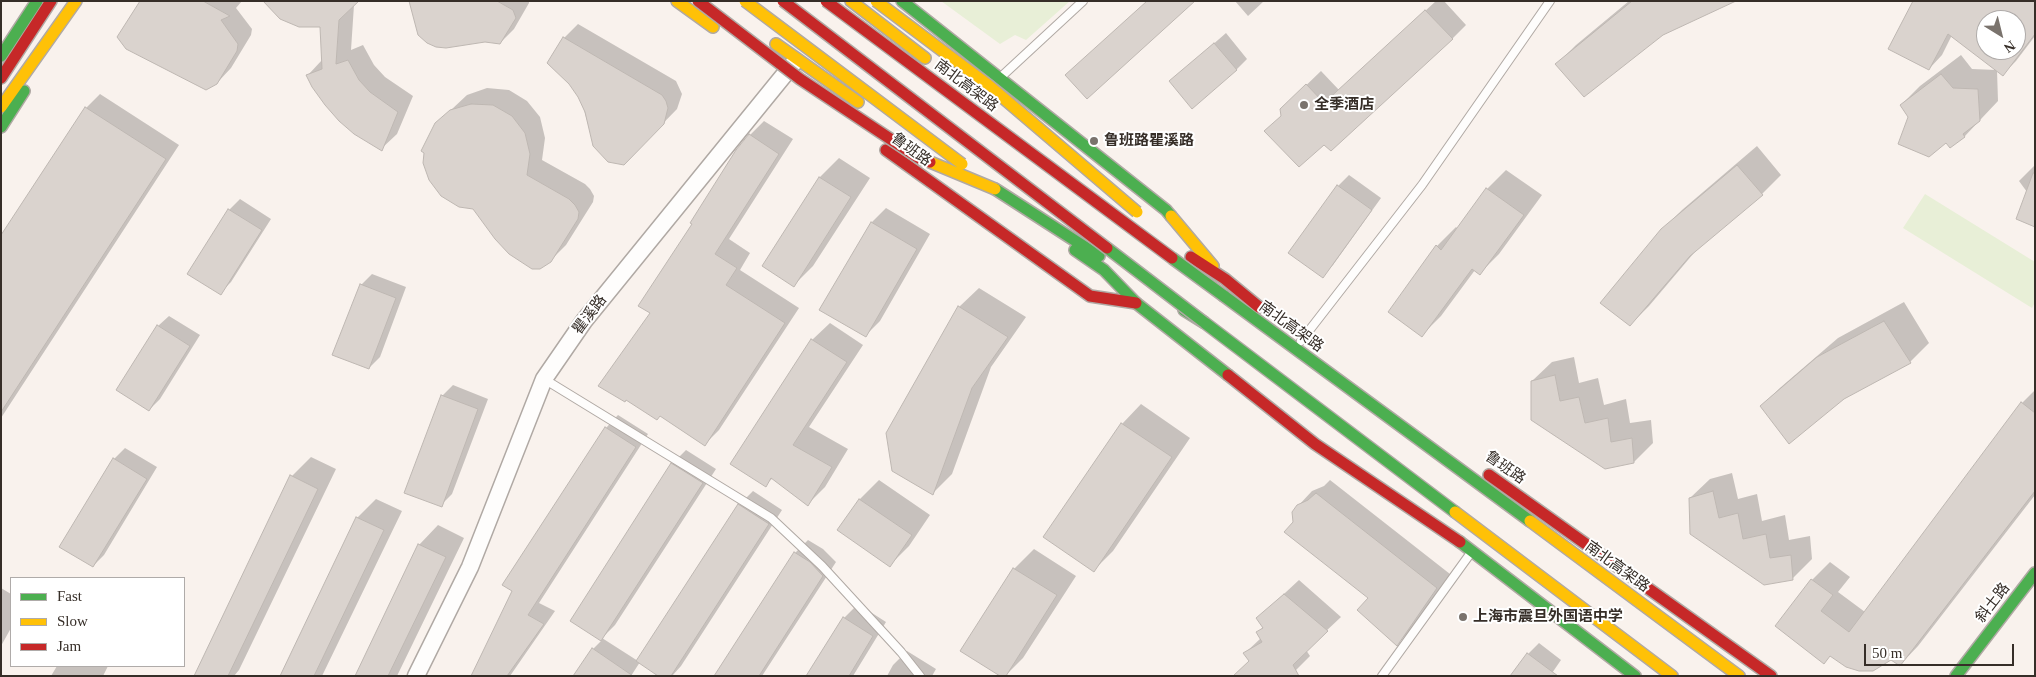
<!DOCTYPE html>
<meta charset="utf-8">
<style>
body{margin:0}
#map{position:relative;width:2036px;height:677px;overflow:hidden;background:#f9f2ed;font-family:"Times New Roman",serif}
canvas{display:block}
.frame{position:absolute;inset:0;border:2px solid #362e28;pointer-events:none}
.legend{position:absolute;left:10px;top:577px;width:175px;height:90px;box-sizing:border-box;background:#fff;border:1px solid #afaba9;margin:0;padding:6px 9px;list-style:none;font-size:15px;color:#362e28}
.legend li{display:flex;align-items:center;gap:10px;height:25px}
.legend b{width:25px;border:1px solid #afaba9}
.north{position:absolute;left:1976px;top:10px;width:50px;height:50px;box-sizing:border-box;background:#fff;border:1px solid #afaba9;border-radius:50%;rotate:144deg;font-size:14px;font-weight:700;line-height:20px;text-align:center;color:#362e28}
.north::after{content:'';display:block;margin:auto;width:18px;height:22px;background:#7a736d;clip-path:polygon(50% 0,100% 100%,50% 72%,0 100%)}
.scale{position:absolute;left:1864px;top:644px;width:150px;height:22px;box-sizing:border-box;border:2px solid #362e28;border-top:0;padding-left:6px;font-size:15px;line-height:18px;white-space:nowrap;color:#362e28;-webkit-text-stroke:4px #fff;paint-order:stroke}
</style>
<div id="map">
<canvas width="2036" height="677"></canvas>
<div class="frame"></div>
<ul class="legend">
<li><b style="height:6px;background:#4caf50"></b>Fast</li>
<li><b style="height:6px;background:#ffc107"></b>Slow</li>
<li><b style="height:6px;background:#c62828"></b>Jam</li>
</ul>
<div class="north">N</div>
<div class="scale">50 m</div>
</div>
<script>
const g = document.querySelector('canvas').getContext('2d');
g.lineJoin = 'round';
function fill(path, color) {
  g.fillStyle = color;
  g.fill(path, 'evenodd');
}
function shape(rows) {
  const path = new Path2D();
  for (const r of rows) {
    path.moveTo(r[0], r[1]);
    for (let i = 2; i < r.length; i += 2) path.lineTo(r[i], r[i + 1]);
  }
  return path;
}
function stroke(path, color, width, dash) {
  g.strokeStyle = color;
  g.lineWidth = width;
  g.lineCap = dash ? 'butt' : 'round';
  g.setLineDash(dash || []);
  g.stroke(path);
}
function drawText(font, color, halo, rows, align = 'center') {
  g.font = font + ' "Times New Roman","Noto Sans SC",serif';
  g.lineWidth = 4;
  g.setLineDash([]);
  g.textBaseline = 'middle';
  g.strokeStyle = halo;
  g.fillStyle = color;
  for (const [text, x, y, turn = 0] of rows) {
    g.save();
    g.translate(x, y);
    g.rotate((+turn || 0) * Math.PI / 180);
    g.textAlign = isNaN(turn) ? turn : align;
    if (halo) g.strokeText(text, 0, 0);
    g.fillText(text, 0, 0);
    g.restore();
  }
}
fill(shape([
 [941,1,1070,1,1026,40,1015,35,1000,44],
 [1925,194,2035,262,2035,302,2032,308,1903,228]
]), '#e8efd7');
fill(shape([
 [141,1,242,1,236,8,252,29,251,35,231,68,217,83],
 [412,1,529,1,529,3,514,29,500,43],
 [1235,1,1264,1,1248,16],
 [1436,1,1444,1,1466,25,1452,39,1324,144,1282,115,1296,95,1321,71,1339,90],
 [1629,1,1733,1,1557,64,1576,45],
 [1914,1,2035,1,2035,36,2016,61,2003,74,1952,35,1942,55,1929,69],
 [1986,20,2016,20,2016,50,1986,50],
 [354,5,351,50,363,45,374,65,385,77,413,96,397,134,381,149,308,75,322,60,321,26],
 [578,24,676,81,682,94,677,109,638,149,609,161,594,146,564,38],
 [1226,33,1247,59,1236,70,1171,81],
 [1961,55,1972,69,1997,70,1998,101,1965,136,1950,146,1947,141,1910,117,1901,105,1920,86],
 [487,88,509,90,527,101,540,117,545,138,542,160,585,184,590,189,594,196,593,202,566,245,550,261,436,124,467,95],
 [100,94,179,145,1,418,1,238,86,108],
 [764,121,793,139,729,239,750,253,740,270,799,308,719,430,705,444,652,312,750,135],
 [1757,146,1781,175,1762,194,1699,247,1649,306,1630,325,1662,230,1682,210],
 [839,158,870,178,813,266,794,285,763,266,820,177],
 [2035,165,2035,226,2027,192,2019,181],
 [1506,170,1542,195,1499,254,1480,273,1475,270,1441,316,1422,335,1437,246,1456,227,1458,229,1487,189],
 [1349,175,1381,198,1333,265,1322,276,1338,186],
 [240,199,271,219,231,282,220,293,229,210],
 [886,208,930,234,880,321,866,335,872,222],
 [372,274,406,287,380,357,369,368,361,285],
 [979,288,1026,317,991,367,952,474,933,493,887,433,959,307],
 [1904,302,1929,343,1910,362,1761,406,1781,387,1838,338],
 [169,316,200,335,160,399,149,410,158,326],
 [830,323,863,345,809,427,848,449,825,487,808,504,773,478,765,485,812,340],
 [1574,357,1579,383,1598,378,1604,405,1626,399,1630,423,1651,420,1653,443,1634,462,1532,381,1552,362],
 [453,385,488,399,452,494,441,505,442,396],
 [2035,390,2035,495,1918,646,1900,665,1891,659,1831,655,1824,662,1777,626,1812,580,1830,562,1850,577,1838,592,1865,612,2022,403],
 [1141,404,1190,438,1113,551,1094,570,1045,537,1122,424],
 [618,415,648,434,539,603,555,611,510,676,472,676,606,428],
 [125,448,157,467,104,555,93,566,114,459],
 [686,450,716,469,615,625,602,638,638,661,739,505,753,491,782,510,681,666,672,676,661,676,640,662,631,676,593,649,602,640,572,620,672,464],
 [311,457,336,469,239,670,234,676,195,676,292,476],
 [1732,473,1738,499,1757,494,1762,521,1785,515,1789,540,1810,536,1812,559,1792,579,1690,498,1710,479],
 [879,480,930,515,909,546,890,565,839,530,860,499],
 [1330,480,1450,574,1410,631,1396,645,1370,598,1295,522,1298,506,1312,491,1324,486],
 [376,499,402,511,322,676,281,676,357,518],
 [438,525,464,538,397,676,356,676,419,545],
 [808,540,823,549,836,562,762,676,716,676,795,553],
 [1034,549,1076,576,1023,658,1005,676,962,650,1014,569],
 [1299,580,1341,617,1306,650,1310,656,1296,670,1251,660,1244,654,1261,638,1258,632,1263,627,1258,618],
 [1,588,11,594,11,628,1,646],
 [858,604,886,622,853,676,807,676,844,618],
 [1539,643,1561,660,1550,676,1528,654],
 [907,651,936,669,932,676,887,676,893,665],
 [57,666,108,666,103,676,51,676]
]), '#0003');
const building = shape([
 [140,1,203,1,230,16,221,20,238,44,237,51,217,84,206,90,126,49,117,37,140,1],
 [263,1,359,1,339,20,336,64,348,60,359,80,370,92,398,112,382,151,354,134,339,121,325,105,312,87,306,75,322,69,320,27,299,27,280,19,263,1],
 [409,1,497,1,513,10,516,18,500,44,485,42,446,48,436,47,427,43,418,35,409,1],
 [1147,1,1195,1,1087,99,1065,75,1147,1],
 [1632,1,1736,1,1663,35,1584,97,1555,64,1632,1],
 [1913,1,2035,1,2035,34,2003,76,1948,34,1929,70,1888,49,1913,1],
 [1986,20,2016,20,2016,50,1986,50,1986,20],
 [1425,10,1453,39,1331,151,1324,145,1299,167,1264,131,1281,116,1280,109,1306,84,1324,103,1425,10],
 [563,37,662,95,666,101,668,108,664,124,624,165,608,162,593,146,585,112,578,97,569,84,547,63,563,37],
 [1214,43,1237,70,1192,109,1169,81,1214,43],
 [1941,74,1953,88,1978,89,1980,121,1963,134,1965,137,1950,148,1946,143,1929,157,1898,144,1908,117,1900,105,1941,74],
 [471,104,493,105,512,116,525,133,530,154,527,175,569,199,575,205,579,212,578,219,551,262,540,269,532,269,509,254,495,239,473,209,459,207,441,196,429,180,423,163,424,153,421,151,435,123,450,110,471,104],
 [85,107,166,159,1,412,1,235,85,107],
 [749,134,779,154,715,254,737,268,726,285,785,323,705,446,660,416,657,420,626,400,625,402,598,386,650,313,638,306,692,224,690,223,736,150,749,134],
 [1737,165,1763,195,1690,256,1630,326,1600,303,1661,229,1737,165],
 [2033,173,2035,173,2035,227,2016,219,2033,173],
 [819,177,851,197,794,287,762,266,819,177],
 [1337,185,1372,210,1323,278,1288,253,1337,185],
 [1486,188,1524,215,1480,275,1472,269,1422,337,1388,312,1436,245,1441,250,1486,188],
 [228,209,262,230,221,295,187,274,228,209],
 [871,222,917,249,866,337,819,310,871,222],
 [360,284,396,298,369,369,332,355,360,284],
 [958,306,1008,337,972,388,933,495,892,471,886,433,958,306],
 [1884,321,1911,363,1844,399,1789,444,1760,406,1817,357,1884,321],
 [157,325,190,346,149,411,116,390,157,325],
 [811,339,847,362,793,445,832,467,808,506,771,478,766,487,730,464,811,339],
 [1555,375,1560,401,1579,397,1585,423,1608,418,1611,442,1632,438,1634,463,1605,469,1531,420,1531,381,1555,375],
 [441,395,478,409,442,507,404,493,441,395],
 [2021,402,2035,413,2035,491,1900,666,1891,660,1873,671,1859,671,1846,667,1830,656,1824,664,1775,626,1811,579,1833,595,1821,611,1849,632,2021,402],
 [1121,423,1172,457,1094,572,1043,537,1121,423],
 [605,427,636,447,528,615,544,624,507,676,471,676,512,591,502,585,605,427],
 [113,458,147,479,93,567,59,547,113,458],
 [671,463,703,483,601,641,570,621,671,463],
 [290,475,318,489,228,676,194,676,290,475],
 [1713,491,1719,518,1738,513,1743,539,1766,534,1770,558,1791,555,1793,580,1764,585,1690,534,1689,498,1713,491],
 [1316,493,1437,588,1397,646,1357,610,1368,598,1284,532,1293,522,1292,512,1297,505,1308,500,1316,493],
 [859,499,912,535,890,567,837,530,859,499],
 [738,504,769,524,671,676,658,676,636,661,738,504],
 [356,517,384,530,314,676,280,676,356,517],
 [418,544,446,557,388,676,355,676,418,544],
 [794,552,810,562,823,576,759,676,714,676,794,552],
 [1013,568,1057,595,1006,676,1000,676,960,651,1013,568],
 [1284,594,1328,631,1293,665,1299,676,1233,676,1249,661,1243,653,1262,642,1256,632,1263,628,1256,618,1284,594],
 [843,617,873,636,849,676,806,676,843,617],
 [592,648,633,676,573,676,592,648],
 [1527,653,1558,676,1510,676,1527,653]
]);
fill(building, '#dad3ce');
stroke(building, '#beb7b2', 1);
const lane = shape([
 [1002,76,1083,1],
 [1301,341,1422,185,1550,1],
 [544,379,771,518,822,566,901,652,920,676],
 [1382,676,1470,554]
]);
const street = shape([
 [416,676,470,567,544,379,584,321,793,64]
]);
const fast = shape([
 [902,1,1166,210,1171,216],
 [1,56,37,1],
 [1,127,24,91],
 [995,189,1099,256],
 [1075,250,1104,270,1136,303,1228,375],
 [1224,296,1530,521],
 [1184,310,1205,323,1455,512],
 [1460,542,1635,676],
 [1956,676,2035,573]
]);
const slow = shape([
 [677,1,713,27],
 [851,1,925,58],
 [776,44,858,102],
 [1,107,76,1],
 [1171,216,1213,266],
 [1455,512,1672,676],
 [1530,521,1739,676]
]);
const jam = shape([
 [1,78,51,1],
 [886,150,1090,296,1136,303],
 [1191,257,1225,279,1259,307],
 [1228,375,1315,444,1460,542],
 [1489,475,1771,676]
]);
stroke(lane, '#b0a9a4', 10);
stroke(street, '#b0a9a4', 19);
stroke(fast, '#b0a9a4', 14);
stroke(slow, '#b0a9a4', 14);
stroke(jam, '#b0a9a4', 14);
stroke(lane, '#fefdfc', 8);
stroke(street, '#fefdfc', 16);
stroke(fast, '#4caf50', 11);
stroke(slow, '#ffc107', 11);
stroke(jam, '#c62828', 11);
const fastBridge = shape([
 [1107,248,1205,323],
 [1172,258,1224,296]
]);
const slowBridge = shape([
 [745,1,962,164],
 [876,1,988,85,1137,212],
 [930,162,995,189]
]);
const jamBridge = shape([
 [698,1,800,79,919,158,930,162],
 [783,1,1107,248],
 [826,1,1172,258]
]);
stroke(fastBridge, '#b0a9a4', 14, []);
stroke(slowBridge, '#b0a9a4', 14, []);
stroke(jamBridge, '#b0a9a4', 14, []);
stroke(fastBridge, '#4caf50', 11);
stroke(slowBridge, '#ffc107', 11);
stroke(jamBridge, '#c62828', 11);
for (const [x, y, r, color] of [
 [1304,105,5,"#7a736d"],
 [1094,141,5,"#7a736d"],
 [1463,617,5,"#7a736d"]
]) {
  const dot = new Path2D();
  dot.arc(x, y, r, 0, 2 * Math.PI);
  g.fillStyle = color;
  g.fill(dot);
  stroke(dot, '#fff', 2);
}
drawText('15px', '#362e28', '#fff', [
 ["南北高架路",966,86,37],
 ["鲁班路",911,150,36],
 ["瞿溪路",590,315,-53],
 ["南北高架路",1291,327,36],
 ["鲁班路",1505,468,35],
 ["南北高架路",1617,567,36],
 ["斜土路",1993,603,-52]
]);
drawText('bold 15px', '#362e28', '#fff', [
 ["全季酒店",1314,105],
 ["鲁班路瞿溪路",1104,141],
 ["上海市震旦外国语中学",1473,617]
], 'left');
</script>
